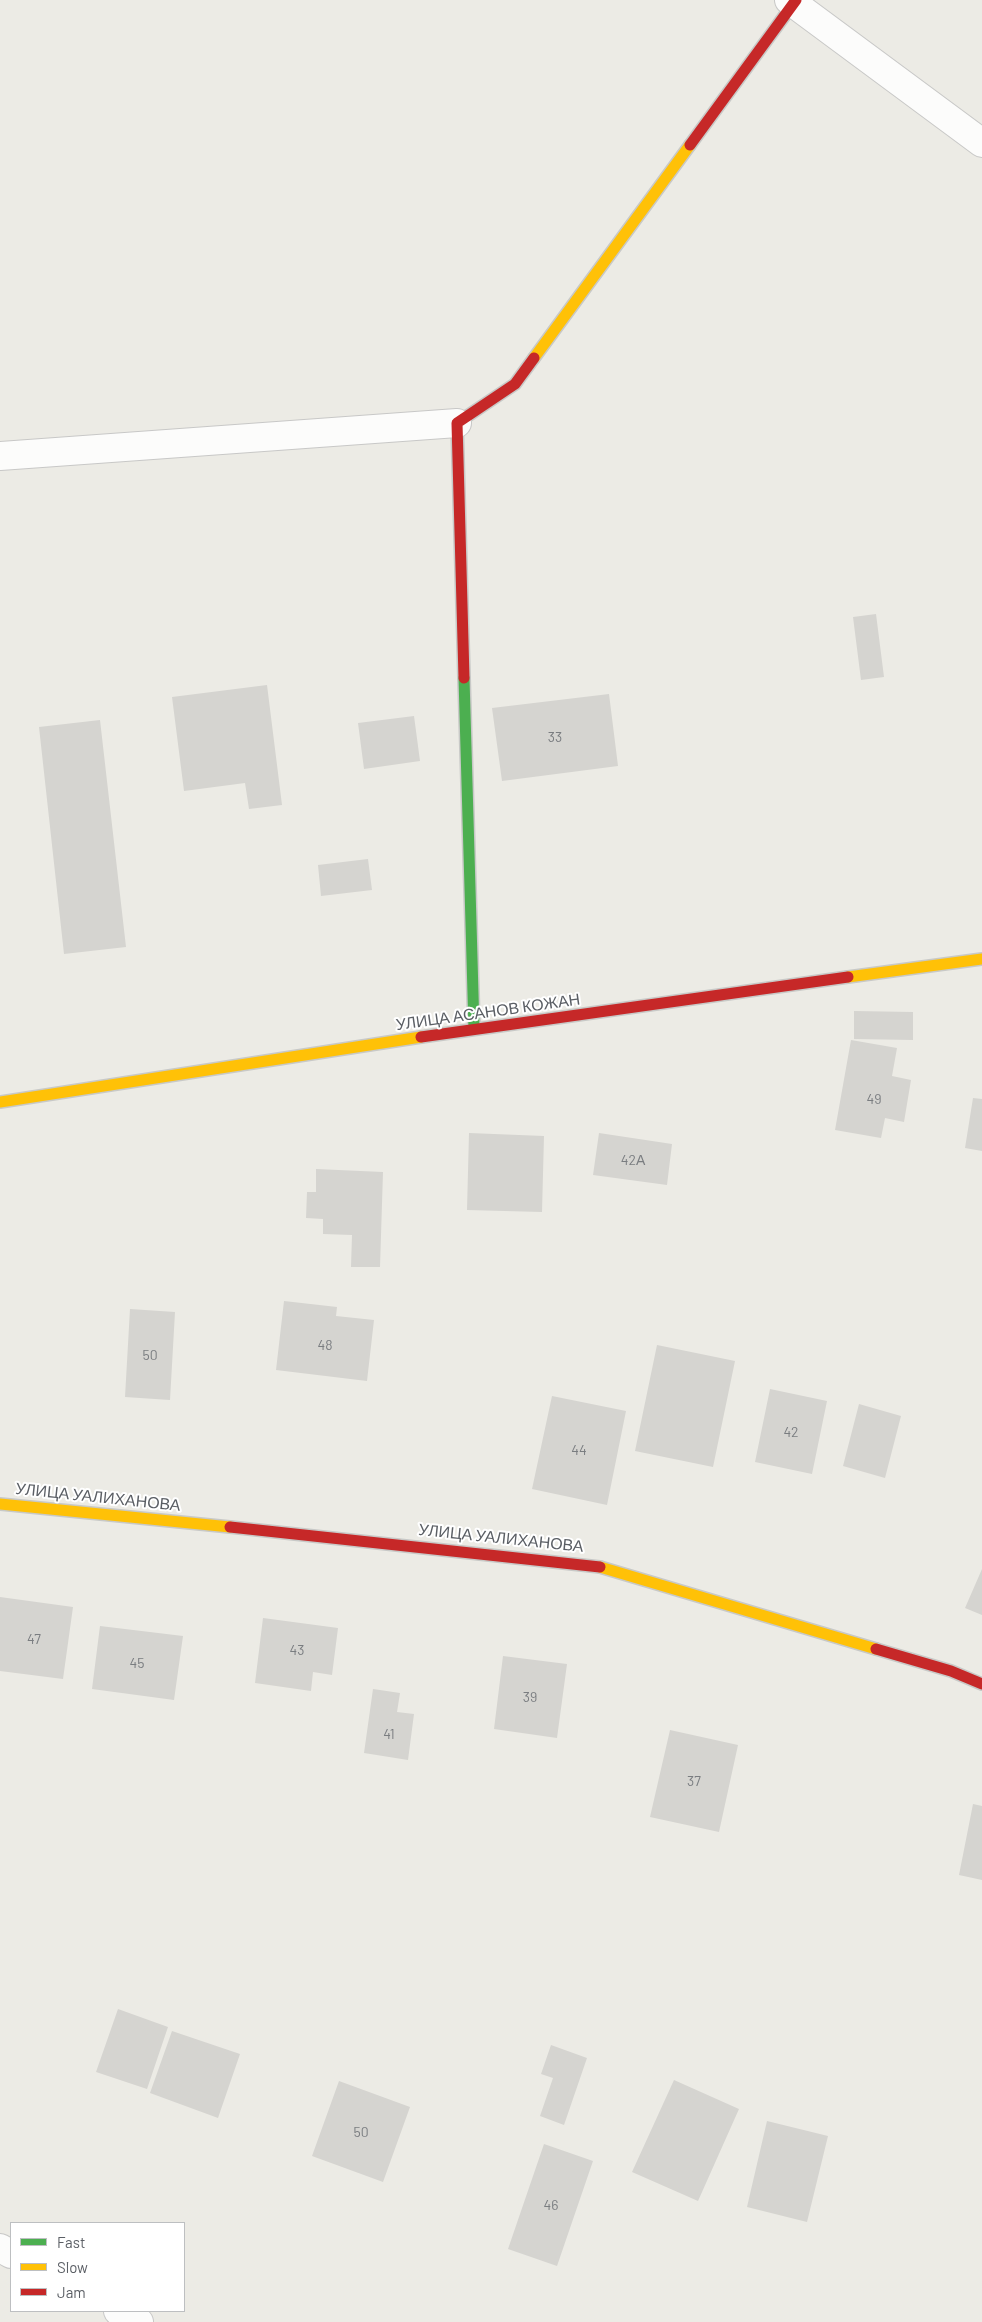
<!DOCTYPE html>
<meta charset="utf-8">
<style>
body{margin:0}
#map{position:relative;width:982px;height:2322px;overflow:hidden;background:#ecebe5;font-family:Barlow,sans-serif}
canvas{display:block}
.legend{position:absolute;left:10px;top:2222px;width:175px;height:90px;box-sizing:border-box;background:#fff;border:1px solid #bdbfc1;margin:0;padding:6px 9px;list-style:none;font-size:15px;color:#5b5f65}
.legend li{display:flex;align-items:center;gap:10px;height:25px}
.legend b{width:25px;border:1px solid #bdbfc1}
</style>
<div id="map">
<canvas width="982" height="2322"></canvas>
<ul class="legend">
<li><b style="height:6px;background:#4caf50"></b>Fast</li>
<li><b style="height:6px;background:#ffc107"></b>Slow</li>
<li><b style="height:6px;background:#c62828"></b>Jam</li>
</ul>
</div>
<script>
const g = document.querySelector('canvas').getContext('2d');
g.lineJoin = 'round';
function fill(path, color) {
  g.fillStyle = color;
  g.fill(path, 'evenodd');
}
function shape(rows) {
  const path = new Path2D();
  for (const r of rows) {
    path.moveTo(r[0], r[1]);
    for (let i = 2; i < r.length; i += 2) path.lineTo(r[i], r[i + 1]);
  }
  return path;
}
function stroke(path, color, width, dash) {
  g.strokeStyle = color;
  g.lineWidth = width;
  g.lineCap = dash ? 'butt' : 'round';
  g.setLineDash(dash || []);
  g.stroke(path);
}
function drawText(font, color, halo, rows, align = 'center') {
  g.font = font + ' Barlow,sans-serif';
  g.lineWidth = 4;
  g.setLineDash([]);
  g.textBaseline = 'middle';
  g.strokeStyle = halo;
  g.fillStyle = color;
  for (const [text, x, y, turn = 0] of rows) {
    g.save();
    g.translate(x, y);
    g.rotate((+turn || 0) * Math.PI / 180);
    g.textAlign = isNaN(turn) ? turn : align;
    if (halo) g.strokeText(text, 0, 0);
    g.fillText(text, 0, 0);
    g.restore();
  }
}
fill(shape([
 [876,614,884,677,861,680,853,617],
 [267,685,282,805,249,809,245,783,184,791,172,697],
 [609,694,618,766,502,781,492,708],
 [414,716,420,761,364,769,358,723],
 [100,720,126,947,64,954,39,727],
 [368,859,372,890,321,896,318,865],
 [854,1011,913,1012,913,1040,854,1039],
 [851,1040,897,1048,892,1076,911,1080,904,1122,885,1118,881,1138,835,1130],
 [973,1098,982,1099,982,1151,965,1148],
 [469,1133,544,1136,542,1212,467,1210],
 [599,1133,672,1144,667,1185,593,1175],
 [316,1169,383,1172,380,1267,351,1267,352,1235,323,1234,323,1219,306,1218,307,1192,316,1192],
 [284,1301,337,1307,336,1316,374,1320,367,1381,276,1370],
 [130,1309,175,1312,170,1400,125,1397],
 [657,1345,735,1361,713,1467,635,1451],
 [770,1389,827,1401,812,1474,755,1462],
 [552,1396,626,1411,607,1505,532,1489],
 [859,1404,901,1416,885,1478,843,1466],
 [982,1569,982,1615,965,1608],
 [0,1597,73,1607,63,1679,0,1671],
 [263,1618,338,1628,332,1675,313,1672,311,1691,255,1683],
 [100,1626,183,1636,174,1700,92,1689],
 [503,1656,567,1664,557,1738,494,1729],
 [373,1689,400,1693,397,1712,414,1714,408,1760,364,1753],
 [670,1730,738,1745,719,1832,650,1817],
 [973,1804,982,1806,982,1880,959,1875],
 [118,2009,168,2027,147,2089,96,2072],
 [172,2031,240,2054,218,2118,150,2093],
 [551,2045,587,2058,564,2125,540,2116,553,2078,541,2074],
 [674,2080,739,2109,698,2201,632,2172],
 [339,2081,410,2107,383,2182,312,2156],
 [767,2121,828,2136,807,2222,747,2207],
 [544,2144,593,2161,557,2266,508,2249]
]), '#d5d4d0');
const street = shape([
 [789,0,982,143],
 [0,456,457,423],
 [0,2248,11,2254],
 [118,2311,139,2322]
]);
const fast = shape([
 [464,678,474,1029]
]);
const slow = shape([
 [534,358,690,145],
 [848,977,982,959],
 [0,1102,421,1037],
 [0,1504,230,1527],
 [600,1567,876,1649]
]);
const jam = shape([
 [690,145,796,0],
 [464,678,457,423,515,384,534,358],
 [421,1037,848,977],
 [230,1527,600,1567],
 [876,1649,951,1671,982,1684]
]);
stroke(street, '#c8c8c7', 30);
stroke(fast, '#c8c9c7', 14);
stroke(slow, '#c8c9c7', 14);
stroke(jam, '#c8c9c7', 14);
stroke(street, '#fcfcfb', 28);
stroke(fast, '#4caf50', 11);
stroke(slow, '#ffc107', 11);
stroke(jam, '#c62828', 11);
drawText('14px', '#7a7d80', null, [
 ["33",555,737],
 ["49",874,1099],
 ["42А",633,1160],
 ["48",325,1345],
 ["50",150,1355],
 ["42",791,1432],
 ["44",579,1450],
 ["47",34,1639],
 ["43",297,1650],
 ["45",137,1663],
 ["39",530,1697],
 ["41",389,1734],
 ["37",694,1781],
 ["50",361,2132],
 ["46",551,2205]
]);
drawText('16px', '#5b5f65', '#fff', [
 ["УЛИЦА АСАНОВ КОЖАН",488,1012,-8],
 ["УЛИЦА УАЛИХАНОВА",98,1497,6],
 ["УЛИЦА УАЛИХАНОВА",501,1538,6]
]);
</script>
